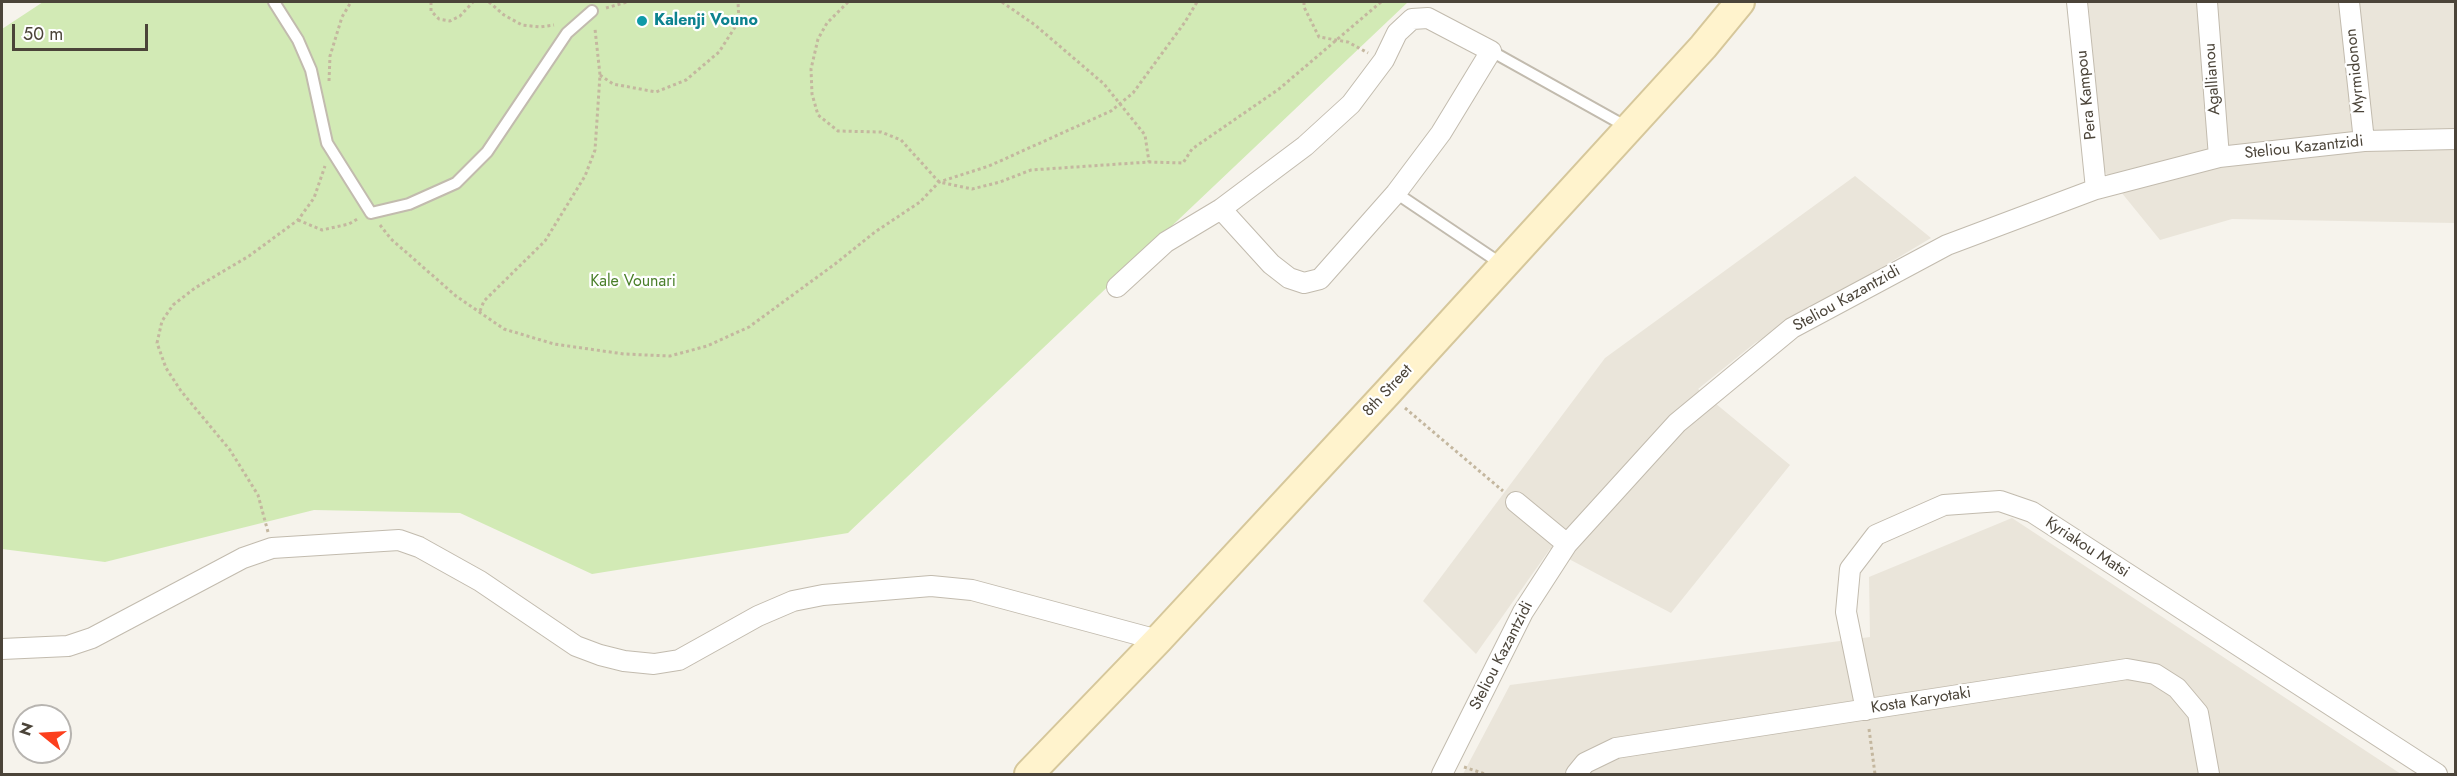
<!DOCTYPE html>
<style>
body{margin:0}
#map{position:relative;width:2457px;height:776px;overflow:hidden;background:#f6f3ec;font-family:Jost,sans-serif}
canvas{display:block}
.frame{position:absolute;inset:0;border:3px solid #4b4439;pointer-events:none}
.north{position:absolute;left:12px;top:704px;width:60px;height:60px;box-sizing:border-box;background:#fff;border:2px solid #b7b4b0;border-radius:50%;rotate:288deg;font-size:16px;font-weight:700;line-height:24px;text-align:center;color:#4b4439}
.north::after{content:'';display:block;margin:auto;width:21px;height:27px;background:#fc3f1d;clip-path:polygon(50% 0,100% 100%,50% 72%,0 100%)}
.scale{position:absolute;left:12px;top:24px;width:136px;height:27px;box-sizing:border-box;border:3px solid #4b4439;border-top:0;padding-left:8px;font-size:18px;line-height:21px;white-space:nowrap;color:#4b4439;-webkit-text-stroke:4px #fff;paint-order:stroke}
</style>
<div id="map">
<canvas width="2457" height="776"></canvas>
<div class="frame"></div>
<div class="north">N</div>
<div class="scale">50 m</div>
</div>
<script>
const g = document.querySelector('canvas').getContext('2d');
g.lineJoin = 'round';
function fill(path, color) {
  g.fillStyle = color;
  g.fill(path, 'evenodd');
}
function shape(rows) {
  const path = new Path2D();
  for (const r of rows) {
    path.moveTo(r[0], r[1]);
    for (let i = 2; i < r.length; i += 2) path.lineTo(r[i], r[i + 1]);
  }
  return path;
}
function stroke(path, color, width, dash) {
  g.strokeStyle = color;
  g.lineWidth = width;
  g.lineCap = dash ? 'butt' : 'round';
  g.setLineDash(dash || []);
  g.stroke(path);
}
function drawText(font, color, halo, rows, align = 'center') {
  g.font = font + ' Jost,sans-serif';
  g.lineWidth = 4.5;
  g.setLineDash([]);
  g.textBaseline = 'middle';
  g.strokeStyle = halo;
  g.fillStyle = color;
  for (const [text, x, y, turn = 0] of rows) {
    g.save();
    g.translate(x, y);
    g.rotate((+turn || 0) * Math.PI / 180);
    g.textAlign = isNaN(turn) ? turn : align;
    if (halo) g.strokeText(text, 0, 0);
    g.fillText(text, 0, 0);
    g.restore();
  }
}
fill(shape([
 [2088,2,2455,2,2455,223,2232,219,2160,240,2104,171],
 [1855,176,1931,238,1755,343,1698,389,1790,465,1671,613,1550,549,1476,654,1423,601,1605,358],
 [2012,518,2401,774,1463,774,1510,685,1870,637,1869,577]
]), '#eae5da');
fill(shape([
 [43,2,1408,2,848,533,592,574,460,513,314,510,105,562,2,549,2,29]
]), '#d2eab5');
const lane = shape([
 [274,2,298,40,311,70,327,143,371,213,409,204,456,183,487,152,567,33,592,11],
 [1491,51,1627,127],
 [1396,193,1503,265]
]);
const street = shape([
 [2077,2,2096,189],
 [2207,2,2219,157],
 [2349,2,2364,141],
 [1117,287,1166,242,1221,209,1305,146,1351,104,1384,60,1397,33,1412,19,1428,18,1491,51,1441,133,1396,193,1320,279,1304,283,1289,278,1271,264,1221,209],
 [1516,502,1567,544],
 [2,649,68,646,92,638,243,558,272,548,399,540,419,547,480,581,576,646,600,655,624,661,654,664,679,660,758,616,793,601,823,595,931,586,972,590,1158,640],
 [1866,710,1846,612,1850,569,1876,535,1944,505,2000,501,2032,512,2437,774],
 [1442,774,1523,612,1567,544,1677,423,1792,328,1947,245,2096,189,2219,157,2364,141,2456,139],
 [1576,774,1585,763,1616,748,2127,669,2155,674,2177,688,2198,713,2209,774]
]);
const secondary = shape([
 [1029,774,1158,640,1387,393,1703,47,1740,2]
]);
stroke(lane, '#c2bbae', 14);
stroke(street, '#c2bbae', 22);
stroke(secondary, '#d6c79b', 32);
stroke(shape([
 [431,2,431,11,439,19,450,21,460,16,473,2],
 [489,2,504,15,522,25,540,27,554,25],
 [848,2,827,23,818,39,811,69,812,94,818,115,838,131,881,132,901,140,939,182,972,189,1000,182,1031,170,1149,162,1183,163,1192,149,1279,89,1381,2],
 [1002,2,1035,25,1104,84,1145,135,1149,162],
 [1304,2,1304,7,1319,37,1348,42,1368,53],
 [606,8,627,2],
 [600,75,613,84,656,92,686,80,719,52,739,21,738,2],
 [329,81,330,56,342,17,351,2],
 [298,220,322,230,349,224,359,218],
 [380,225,391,239,456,296,504,329,554,344,624,354,670,356,707,346,749,327,835,264,875,232,920,202,939,182,989,166,1111,111,1133,93,1185,22,1197,2],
 [480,311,484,301,545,241,585,176,595,150,600,75,595,29],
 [1405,408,1503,491],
 [268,532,258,495,230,450,181,391,166,368,157,343,162,321,173,305,195,288,249,256,298,220,314,198,325,166],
 [1869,729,1875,774],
 [1464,767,1485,774]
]), '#c4b79f', 3, [3, 3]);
stroke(lane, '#fff', 10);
stroke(street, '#fff', 20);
stroke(secondary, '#fff3cd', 28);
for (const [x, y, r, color] of [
 [642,21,6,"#0f9aa8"]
]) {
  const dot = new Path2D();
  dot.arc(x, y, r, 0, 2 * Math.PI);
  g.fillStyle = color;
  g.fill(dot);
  stroke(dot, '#fff', 2);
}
drawText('bold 16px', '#0d838f', '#fff', [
 ["Kalenji Vouno",654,21]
], 'left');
drawText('16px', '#4b4439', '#fff', [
 ["Myrmidonon",2356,71,-96],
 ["Agallianou",2213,79,-94],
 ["Pera Kampou",2087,95,-96],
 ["Steliou Kazantzidi",2304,148,-6],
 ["Steliou Kazantzidi",1847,299,-29],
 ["8th Street",1388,391,-47],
 ["Kyriakou Matsi",2087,548,33],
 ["Steliou Kazantzidi",1502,656,-63],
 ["Kosta Karyotaki",1921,701,-9]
]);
drawText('16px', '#4a7f2a', '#fff', [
 ["Kale Vounari",633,282]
]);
</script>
